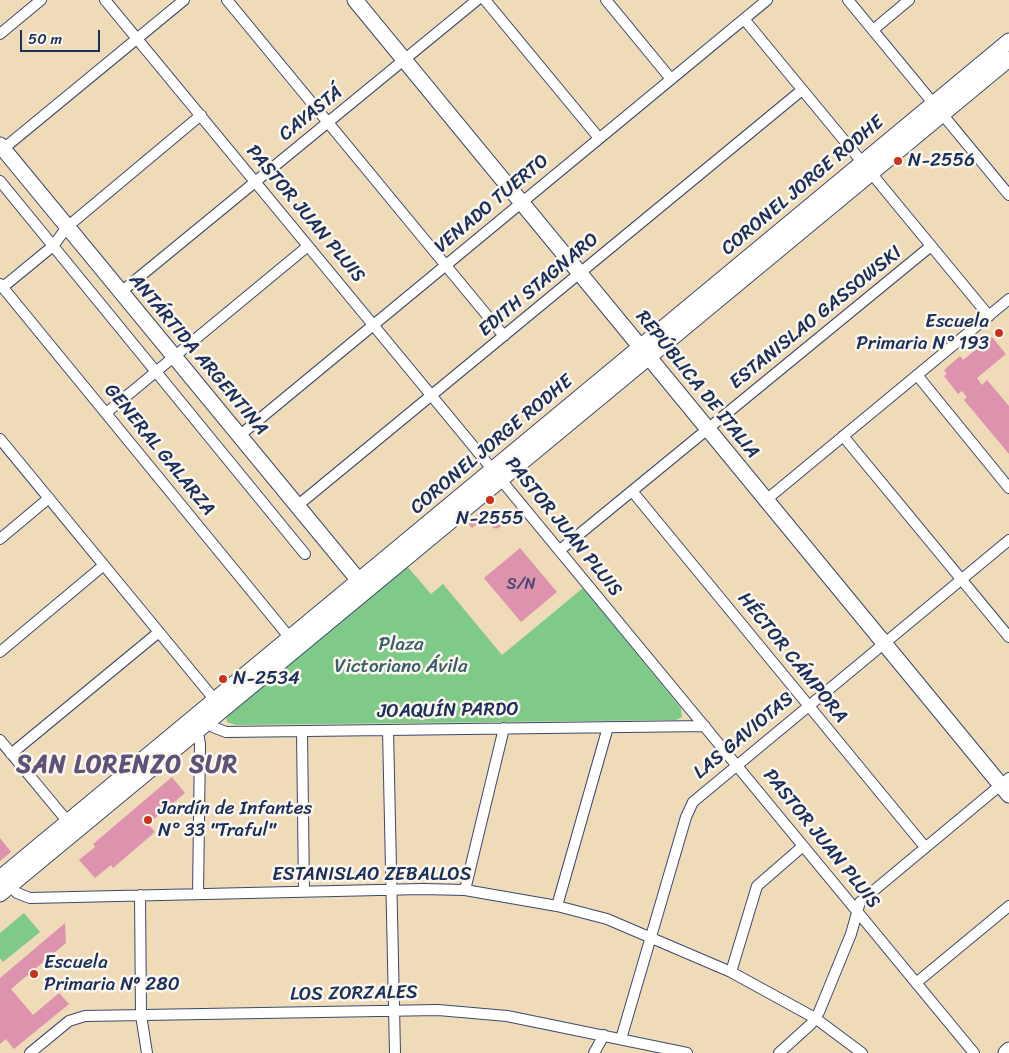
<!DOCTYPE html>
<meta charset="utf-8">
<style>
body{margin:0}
#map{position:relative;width:1009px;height:1053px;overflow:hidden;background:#f0dbb9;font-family:Sriracha,sans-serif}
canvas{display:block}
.scale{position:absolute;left:20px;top:30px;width:80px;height:22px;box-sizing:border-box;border:2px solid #1b2f5e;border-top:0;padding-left:6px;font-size:15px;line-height:18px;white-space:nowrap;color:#1b2f5e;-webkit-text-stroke:4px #fbf7ec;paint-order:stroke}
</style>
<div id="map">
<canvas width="1009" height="1053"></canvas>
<div class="scale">50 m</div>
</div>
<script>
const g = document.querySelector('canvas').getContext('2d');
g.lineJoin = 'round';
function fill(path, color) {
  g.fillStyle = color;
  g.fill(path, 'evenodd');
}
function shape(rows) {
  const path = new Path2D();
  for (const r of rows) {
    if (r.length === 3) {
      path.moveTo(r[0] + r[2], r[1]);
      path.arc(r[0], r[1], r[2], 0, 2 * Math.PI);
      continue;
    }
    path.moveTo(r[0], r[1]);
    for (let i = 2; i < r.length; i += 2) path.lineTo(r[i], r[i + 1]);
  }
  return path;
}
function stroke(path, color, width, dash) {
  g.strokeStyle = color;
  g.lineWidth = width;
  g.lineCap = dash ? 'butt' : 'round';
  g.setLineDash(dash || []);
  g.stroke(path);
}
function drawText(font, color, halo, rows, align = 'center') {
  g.font = font + ' Sriracha,sans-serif';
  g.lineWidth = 5;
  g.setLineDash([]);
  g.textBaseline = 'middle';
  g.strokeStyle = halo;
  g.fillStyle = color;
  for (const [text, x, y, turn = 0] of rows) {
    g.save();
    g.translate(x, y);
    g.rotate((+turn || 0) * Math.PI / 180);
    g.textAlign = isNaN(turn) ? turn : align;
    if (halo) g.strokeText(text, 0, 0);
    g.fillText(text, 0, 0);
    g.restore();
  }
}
fill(shape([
 [406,565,431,594,443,584,502,655,583,588,681,708,682,717,676,720,235,725,227,722,226,715],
 [24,913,40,932,3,962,0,958,0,933]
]), '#7fca88');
fill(shape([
 [992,337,1006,354,977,378,982,385,987,380,1009,406,1009,454,964,400,967,397,962,391,958,394,944,376,947,374,944,370,960,356,963,360],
 [479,513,486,521,479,526,477,524,472,528,468,523],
 [496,523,5.5],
 [520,548,557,592,521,622,484,578],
 [172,777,185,793,148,824,155,832,113,868,111,865,95,878,79,860,95,847,93,844],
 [0,838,11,852,0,861],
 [65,923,66,943,11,989,33,1015,59,993,69,1004,14,1049,6,1039,0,1044,0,978]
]), '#dd92ad');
const street = shape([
 [105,0,974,1053],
 [227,0,504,336],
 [485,0,599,138],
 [606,0,671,79],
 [848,0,1009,195],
 [744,19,989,316],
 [873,30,909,0],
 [0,34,41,0],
 [3,149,184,0],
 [0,181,305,554],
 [0,284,290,638],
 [3,287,53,246,67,227,201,115],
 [121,292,477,0],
 [917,375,1009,488],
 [106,413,308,246],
 [239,436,767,0],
 [843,436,1009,637],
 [0,439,219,705],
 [632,491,925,847],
 [766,500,1009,299],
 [297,506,802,90],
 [0,539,49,498],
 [560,550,931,246],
 [0,652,104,565],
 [204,717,213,727,226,732,705,726],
 [193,729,199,738,200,744,198,894],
 [388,730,395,1053],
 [302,731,304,891],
 [0,740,68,822],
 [11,754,159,632],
 [6,881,17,893,30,898,423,889,465,890,557,906,607,919,731,972,815,1018,862,1053],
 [465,890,504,728],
 [140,895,141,1015,147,1053],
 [557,906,608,727],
 [731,972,757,886,803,846],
 [916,983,1009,906],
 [621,1039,686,817,693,802,1009,540],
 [30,1053,69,1021,85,1016,438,1010,507,1016,687,1053],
 [594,1053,604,1035],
 [779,1053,811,1024,819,1012,851,934,860,902,1009,778]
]);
const secondary = shape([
 [355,0,1009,795],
 [0,145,365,588],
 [0,878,1009,41],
 [0,894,1009,59],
 [1006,1053,1009,1050]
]);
stroke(street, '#3b496c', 12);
stroke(secondary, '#3b496c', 17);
stroke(street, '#fff', 10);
stroke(secondary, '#fff', 15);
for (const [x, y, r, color] of [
 [898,161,5,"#c8321e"],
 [999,333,5,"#c8321e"],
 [490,500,5,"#c8321e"],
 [223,679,5,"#c8321e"],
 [148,820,5,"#c8321e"],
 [34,974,5,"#c8321e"]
]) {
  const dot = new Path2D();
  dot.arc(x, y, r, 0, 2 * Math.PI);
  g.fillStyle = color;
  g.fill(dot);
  stroke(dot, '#fbf7ec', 2);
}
drawText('16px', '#4c4872', null, [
 ["S/N",521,585]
]);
drawText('19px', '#1b2f5e', '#fbf7ec', [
 ["CAYASTÁ",311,114,-39],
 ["CORONEL JORGE RODHE",803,186,-40],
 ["VENADO TUERTO",492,204,-40],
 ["PASTOR JUAN PLUIS",305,214,50],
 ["EDITH STAGNARO",539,285,-40],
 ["ESTANISLAO GASSOWSKI",816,318,-39],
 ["ANTÁRTIDA ARGENTINA",198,355,50],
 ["REPÚBLICA DE ITALIA",697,385,51],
 ["CORONEL JORGE RODHE",492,445,-40],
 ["GENERAL GALARZA",159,450,51],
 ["PASTOR JUAN PLUIS",563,527,51],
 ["HÉCTOR CÁMPORA",792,658,51],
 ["JOAQUÍN PARDO",448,711,-1],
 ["LAS GAVIOTAS",744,736,-40],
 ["PASTOR JUAN PLUIS",821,839,51],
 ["ESTANISLAO ZEBALLOS",372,875],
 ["LOS ZORZALES",354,994,-1]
]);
drawText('19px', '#1b2f5e', '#fbf7ec', [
 ["N-2556",908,161],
 ["Escuela",989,322,"right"],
 ["Primaria N° 193",989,344,"right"],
 ["N-2555",490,519,"center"],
 ["N-2534",233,679],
 ["Jardín de Infantes",158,809],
 ["N° 33 \"Traful\"",158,831],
 ["Escuela",44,963],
 ["Primaria Nº 280",44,985]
], 'left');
drawText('19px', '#395e6b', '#fbf7ec', [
 ["Plaza",401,645],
 ["Victoriano Ávila",401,667]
]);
g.letterSpacing = '1px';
drawText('bold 24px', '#5f527a', '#fbf7ec', [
 ["SAN LORENZO SUR",127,766]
]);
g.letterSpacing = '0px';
</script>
